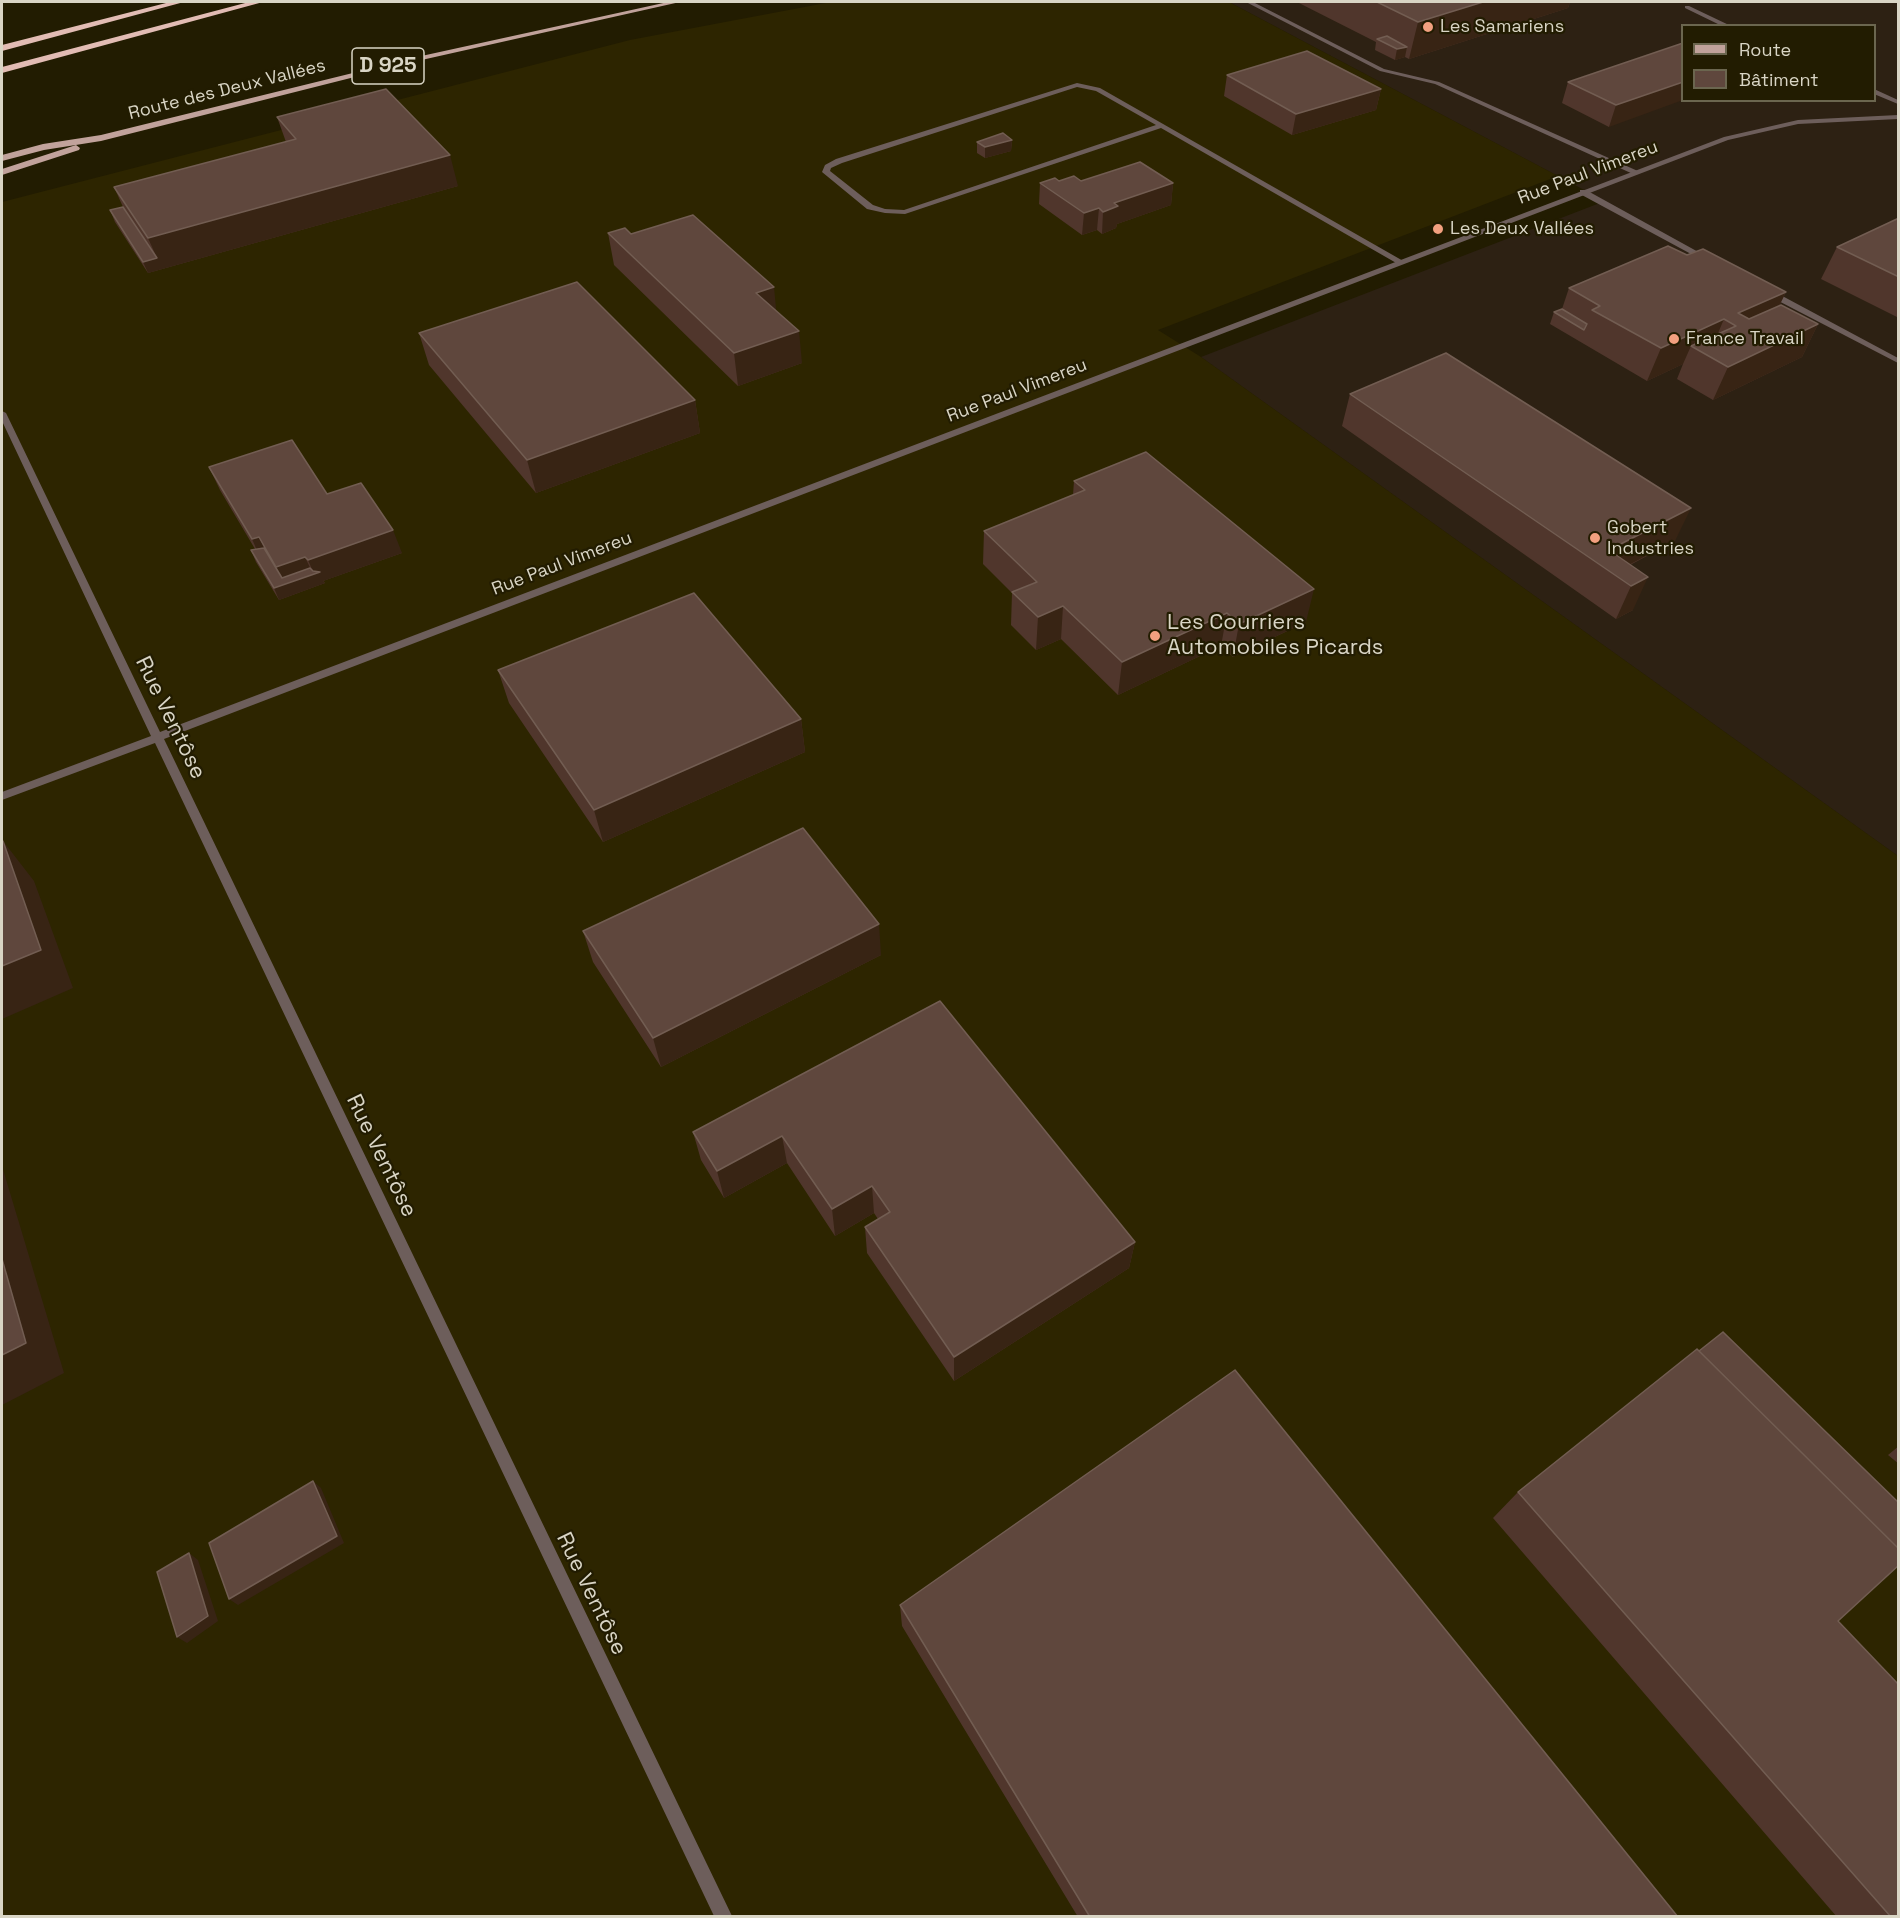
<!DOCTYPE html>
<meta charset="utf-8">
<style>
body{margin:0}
#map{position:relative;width:1900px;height:1918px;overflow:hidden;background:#221c01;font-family:"Space Grotesk",sans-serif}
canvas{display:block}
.frame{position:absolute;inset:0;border:3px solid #d9d5c5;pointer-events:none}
.legend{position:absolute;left:1681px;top:24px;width:195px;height:78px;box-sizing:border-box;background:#221c01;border:2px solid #6b664f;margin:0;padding:8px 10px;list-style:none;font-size:18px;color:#d9d5c5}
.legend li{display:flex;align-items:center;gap:12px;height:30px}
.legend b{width:30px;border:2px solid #6b664f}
</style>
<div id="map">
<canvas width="1900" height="1918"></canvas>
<div class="frame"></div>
<ul class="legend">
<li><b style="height:8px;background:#c1a29b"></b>Route</li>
<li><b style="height:16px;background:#5f473d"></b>Bâtiment</li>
</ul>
</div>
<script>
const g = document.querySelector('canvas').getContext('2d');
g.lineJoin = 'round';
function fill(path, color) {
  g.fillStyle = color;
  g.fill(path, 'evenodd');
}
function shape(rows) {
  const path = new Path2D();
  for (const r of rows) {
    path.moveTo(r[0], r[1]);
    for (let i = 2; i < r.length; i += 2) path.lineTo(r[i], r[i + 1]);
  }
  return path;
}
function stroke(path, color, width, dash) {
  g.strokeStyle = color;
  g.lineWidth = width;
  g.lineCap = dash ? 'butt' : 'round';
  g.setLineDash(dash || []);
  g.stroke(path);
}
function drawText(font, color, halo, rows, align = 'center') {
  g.font = font + ' "Space Grotesk",sans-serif';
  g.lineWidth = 4.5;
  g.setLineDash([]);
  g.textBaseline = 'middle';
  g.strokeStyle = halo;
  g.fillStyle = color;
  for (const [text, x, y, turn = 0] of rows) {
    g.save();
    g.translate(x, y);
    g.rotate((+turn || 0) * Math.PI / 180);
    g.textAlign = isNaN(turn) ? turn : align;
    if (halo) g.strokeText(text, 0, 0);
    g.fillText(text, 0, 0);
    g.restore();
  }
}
fill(shape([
 [1229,2,1898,2,1898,856,1201,357,1605,201],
 [1682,26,1874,26,1874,100,1682,100]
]), '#2d2113');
fill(shape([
 [831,2,1229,2,1558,176,1158,330,1201,357,1898,856,1898,1916,2,1916,2,202,630,40]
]), '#2d2500');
fill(shape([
 [1246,2,1253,2,1384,69,1439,82,1640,172,1633,174,1435,84,1380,71,1246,2],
 [1685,6,1689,6,1731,26,1722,26,1685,8,1685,6],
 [1077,83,1100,88,1405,262,1398,264,1161,128,905,214,885,213,867,209,822,172,825,165,836,159,1077,83],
 [1077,87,1096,91,1156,125,904,210,885,209,873,205,830,171,831,168,842,163,1077,87],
 [1874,89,1898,100,1898,104,1874,94,1874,89],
 [1580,190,1586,190,1711,259,1704,261,1580,194,1580,190],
 [1767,291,1773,291,1898,358,1898,363,1767,295,1767,291]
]), '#6d5e5b');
fill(shape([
 [1898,115,1898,119,1798,124,1728,140,164,739,732,1916,714,1916,155,743,2,800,2,792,151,736,2,421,2,411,6,413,160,732,1724,137,1798,120,1898,115]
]), '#6d5e5b');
fill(shape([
 [668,2,680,2,426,59,101,141,44,150,2,161,2,155,43,144,101,135,426,55,668,2],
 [76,145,80,148,79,150,2,175,2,169,76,145]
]), '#c1a29b');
fill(shape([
 [170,2,184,2,2,51,2,45,170,2],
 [249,2,263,2,2,73,2,67,249,2]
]), '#e2bcb4');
fill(shape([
 [1297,2,1570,2,1568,8,1409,59,1405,57,1395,60,1375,50,1376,42],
 [1683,43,1609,127,1562,103,1568,82],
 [1227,75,1381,89,1376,110,1292,135,1224,96],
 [277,117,458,186,148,273,115,222,110,210,123,207,114,187,286,142],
 [1012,140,1011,151,985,158,977,153,977,142],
 [1059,181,1081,181,1173,183,1171,205,1117,224,1116,228,1102,234,1097,230,1082,235,1039,204,1040,183],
 [1899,218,1899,318,1821,279,1837,247],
 [608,233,631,234,802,363,738,386,614,265],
 [1687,255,1786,292,1779,306,1818,324,1802,357,1713,400,1677,379,1683,364,1647,381,1550,324,1554,312,1562,309,1569,288],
 [419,333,695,400,700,433,536,493,429,365],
 [1350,394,1675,541,1630,565,1633,610,1616,619,1342,426],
 [209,467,327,494,402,553,323,581,325,583,279,600,256,562,251,550,255,549,220,490],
 [1074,481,1306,622,1233,657,1221,646,1118,695,1061,639,1036,650,1011,625,1012,593,983,564,984,531,1073,495],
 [498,670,801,719,805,752,603,842,509,703],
 [583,931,881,955,661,1067,593,962],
 [940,1001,1135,1242,1129,1268,954,1381,867,1253,865,1227,878,1219,874,1213,835,1236,787,1163,724,1198,701,1160,693,1132],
 [1899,1446,1899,1464,1888,1455],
 [1518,1492,1899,1917,1837,1917,1493,1518],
 [900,1605,1678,1917,1078,1917,902,1626]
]), '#50362c');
fill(shape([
 [1483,2,1570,2,1568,8,1409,59,1418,22],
 [1407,47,1405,57,1395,60,1397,49],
 [1683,82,1683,100,1609,127,1616,105],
 [1381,89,1376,110,1292,135,1296,114],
 [1012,140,1011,151,985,158,985,147],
 [450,155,458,186,148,273,143,262,157,258,148,238],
 [1173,183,1171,205,1117,224,1116,228,1102,234,1103,212,1114,203],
 [1099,208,1097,230,1082,235,1084,213],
 [774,287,777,319,756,293],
 [1786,292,1770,324,1736,326,1738,313],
 [1724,319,1710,352,1691,346,1683,364,1647,381,1661,348],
 [1818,324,1802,357,1713,400,1728,367],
 [799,331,802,363,738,386,734,353],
 [695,400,700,433,536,493,527,460],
 [1691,508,1675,541,1613,573,1609,550],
 [393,530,402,553,323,581,325,583,279,600,274,588,284,584,276,567,305,557,313,574,314,574,308,560],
 [259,537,269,559,262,562,252,539],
 [1648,577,1633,610,1616,619,1631,586],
 [1314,589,1306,622,1233,657,1239,624],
 [1063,606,1061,639,1036,650,1038,617],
 [1227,613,1221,646,1118,695,1122,662],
 [801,719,805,752,603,842,594,810],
 [3,841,34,881,73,988,2,1019],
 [879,924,881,955,661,1067,653,1038],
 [782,1136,787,1163,724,1198,717,1171],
 [2,1166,64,1373,2,1405],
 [872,1186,874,1213,835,1236,832,1209],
 [1135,1242,1129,1268,954,1381,954,1357],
 [313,1481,321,1488,344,1543,238,1605,229,1599],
 [189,1553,198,1560,218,1621,187,1643,177,1637]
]), '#382414');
const building = shape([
 [1377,2,1483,2,1418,22,1377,2],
 [1387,36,1407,47,1397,49,1377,39,1387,36],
 [1683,43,1683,82,1616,105,1568,82,1683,43],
 [1307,51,1381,89,1296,114,1227,75,1307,51],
 [386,89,450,155,148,238,114,187,296,139,277,117,386,89],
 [1003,133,1012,140,985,147,977,142,1003,133],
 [1140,162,1173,183,1114,203,1118,206,1103,212,1099,208,1084,213,1040,183,1055,178,1059,181,1074,176,1081,181,1140,162],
 [123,207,157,258,143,262,110,210,123,207],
 [693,215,774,287,756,293,799,331,734,353,608,233,625,228,631,234,693,215],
 [1899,218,1899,277,1837,247,1899,218],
 [1668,246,1687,255,1703,249,1786,292,1738,313,1749,319,1781,305,1818,324,1728,367,1691,346,1736,326,1724,319,1661,348,1592,310,1600,306,1569,288,1668,246],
 [577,282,695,400,527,460,419,333,577,282],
 [1562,309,1587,324,1584,330,1554,312,1562,309],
 [1446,353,1691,508,1609,550,1648,577,1631,586,1350,394,1446,353],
 [292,440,327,494,361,483,393,530,308,560,305,557,276,567,259,537,252,539,209,467,292,440],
 [1146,452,1314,589,1239,624,1227,613,1122,662,1063,606,1038,617,1012,592,1037,582,984,531,1085,490,1074,481,1146,452],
 [264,548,282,578,310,568,313,571,320,572,274,588,251,550,264,548],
 [694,593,801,719,594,810,498,670,694,593],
 [803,828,879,924,653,1038,583,931,803,828],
 [2,841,3,841,41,950,2,966,2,841],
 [940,1001,1135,1242,954,1357,865,1227,890,1212,872,1186,832,1209,782,1136,717,1171,693,1132,940,1001],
 [2,1259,26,1343,2,1355,2,1259],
 [1723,1332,1899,1503,1899,1549,1699,1351,1723,1332],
 [1697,1349,1899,1549,1899,1565,1838,1621,1899,1685,1899,1917,1891,1917,1518,1492,1697,1349],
 [1235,1370,1678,1917,1090,1917,900,1605,1235,1370],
 [313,1481,337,1536,229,1599,209,1543,313,1481],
 [189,1553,208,1616,177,1637,157,1572,189,1553]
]);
fill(building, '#5f473d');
stroke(building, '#725d52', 1.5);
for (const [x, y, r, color] of [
 [1428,27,6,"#f2a07f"],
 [1438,229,6,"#f2a07f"],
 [1674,339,6,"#f2a07f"],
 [1595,538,6,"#f2a07f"],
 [1155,636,6,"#f2a07f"]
]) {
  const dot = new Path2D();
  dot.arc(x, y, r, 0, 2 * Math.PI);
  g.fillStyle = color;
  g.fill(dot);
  stroke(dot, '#221c01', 2);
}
drawText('18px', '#d9d5c5', '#221c01', [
 ["Les Samariens",1440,27],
 ["Les Deux Vallées",1450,229],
 ["France Travail",1686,339],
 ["Gobert",1607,528],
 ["Industries",1607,549]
], 'left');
drawText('18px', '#d9d5c5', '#221c01', [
 ["Route des Deux Vallées",227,90,-14],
 ["Rue Paul Vimereu",1588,173,-21],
 ["Rue Paul Vimereu",1017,391,-21],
 ["Rue Paul Vimereu",562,564,-21]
]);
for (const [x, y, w] of [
 [388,66,72]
]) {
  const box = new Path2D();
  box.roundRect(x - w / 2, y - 18, w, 36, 4.5);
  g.fillStyle = '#221c01';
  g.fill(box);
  stroke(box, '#d9d5c5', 1.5);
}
drawText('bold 21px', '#d9d5c5', null, [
 ["D 925",388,66]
]);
drawText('22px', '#d9d5c5', '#221c01', [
 ["Les Courriers",1167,623],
 ["Automobiles Picards",1167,648]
], 'left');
drawText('22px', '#d9d5c5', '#221c01', [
 ["Rue Ventôse",170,718,64],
 ["Rue Ventôse",381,1156,64],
 ["Rue Ventôse",591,1594,64]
]);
</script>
